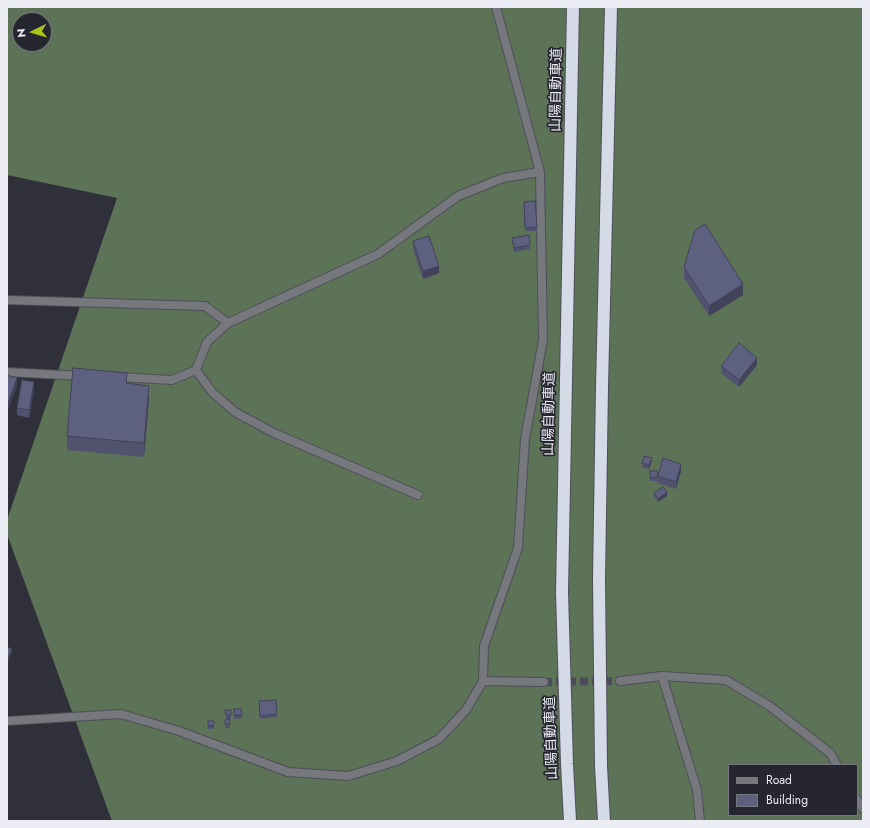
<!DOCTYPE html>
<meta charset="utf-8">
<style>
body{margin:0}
#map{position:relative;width:870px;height:828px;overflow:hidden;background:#30303a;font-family:Jost,sans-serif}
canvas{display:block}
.frame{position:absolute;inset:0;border:8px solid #ecedf4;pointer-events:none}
.legend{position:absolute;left:728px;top:764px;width:130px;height:52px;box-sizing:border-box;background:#262630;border:1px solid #75767e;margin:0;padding:5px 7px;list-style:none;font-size:12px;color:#ecedf4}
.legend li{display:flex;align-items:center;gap:8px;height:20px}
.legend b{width:20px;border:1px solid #75767e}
.north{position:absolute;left:12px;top:12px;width:40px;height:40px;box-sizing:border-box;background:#262630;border:1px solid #75767e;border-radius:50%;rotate:265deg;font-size:11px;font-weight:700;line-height:16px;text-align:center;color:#ecedf4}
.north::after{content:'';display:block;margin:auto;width:14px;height:18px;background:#a9c71a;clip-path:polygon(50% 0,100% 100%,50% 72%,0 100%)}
</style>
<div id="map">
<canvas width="870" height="828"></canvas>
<div class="frame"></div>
<ul class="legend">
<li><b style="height:5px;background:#76787d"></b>Road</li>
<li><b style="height:11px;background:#5e6080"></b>Building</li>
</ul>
<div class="north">N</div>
</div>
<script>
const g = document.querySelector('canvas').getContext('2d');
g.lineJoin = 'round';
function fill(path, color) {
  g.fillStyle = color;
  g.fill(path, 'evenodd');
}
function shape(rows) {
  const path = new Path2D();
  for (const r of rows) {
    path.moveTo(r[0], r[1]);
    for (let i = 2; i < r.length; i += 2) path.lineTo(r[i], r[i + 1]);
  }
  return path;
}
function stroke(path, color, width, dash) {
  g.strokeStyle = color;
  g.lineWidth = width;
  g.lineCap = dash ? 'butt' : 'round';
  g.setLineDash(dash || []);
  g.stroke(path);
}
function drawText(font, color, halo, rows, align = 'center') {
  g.font = font + ' Jost,"Noto Sans JP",sans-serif';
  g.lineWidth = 3.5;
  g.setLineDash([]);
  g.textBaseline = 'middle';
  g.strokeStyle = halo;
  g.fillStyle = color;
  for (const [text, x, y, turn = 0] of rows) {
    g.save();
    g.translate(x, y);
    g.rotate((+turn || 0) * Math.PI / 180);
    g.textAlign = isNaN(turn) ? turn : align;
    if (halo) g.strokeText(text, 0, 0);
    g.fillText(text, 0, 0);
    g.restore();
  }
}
fill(shape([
 [7,7,863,7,863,821,112,821,7,534,7,520,117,198,7,175],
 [20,20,44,20,44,44,20,44],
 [729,765,857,765,857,815,729,815]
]), '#5c7357');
stroke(shape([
 [544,682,620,681]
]), '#4c4c56', 8, [8, 4]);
const street = shape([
 [7,300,205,306,228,323],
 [196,370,212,392,235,412,274,433,418,495],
 [7,372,82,376],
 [118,377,172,380,196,370,207,342,228,323,378,254,458,196,503,178,540,172],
 [662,676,697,790,700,821],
 [483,681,544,682],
 [620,681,662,676,726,680,771,707,830,753,837,765],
 [7,721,121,714,179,731,288,772,348,776,397,761,439,739,466,710,483,681,484,646,518,548,525,439,543,340,540,172,496,7],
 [857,799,863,809]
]);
const highway = shape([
 [570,821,567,764,562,592,573,7],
 [604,821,601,766,599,579,602,387,611,7]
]);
stroke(street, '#4e4e58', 10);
stroke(highway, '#4e4e58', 14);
stroke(street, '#76787d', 8);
stroke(highway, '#d5dae7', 12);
fill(shape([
 [535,201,537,231,525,231,524,202],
 [512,238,530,245,530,249,514,252],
 [413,241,439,273,423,279,413,249],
 [684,267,743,295,709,316,684,278],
 [757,365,739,387,721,373,721,366],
 [127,384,149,400,144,457,67,450,67,436],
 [34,390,29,418,17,415,17,408],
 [652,461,649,469,642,467,642,463],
 [650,471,658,477,658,481,650,481],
 [681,471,676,489,658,483,658,476],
 [654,493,667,496,658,502,654,497],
 [259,701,277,714,277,717,260,719],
 [234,709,241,709,242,718,234,719],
 [225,710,231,710,231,719,226,719],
 [229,719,230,728,225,728,225,720],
 [208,721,214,721,214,729,208,729]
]), '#51536e');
fill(shape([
 [439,266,439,273,423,279,423,271],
 [743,284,743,295,709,316,709,306],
 [757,358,757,365,739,387,739,380],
 [17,378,17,386,7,413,7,406],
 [34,382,34,390,29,418,29,410],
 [149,386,149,400,144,457,144,443],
 [652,458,652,461,649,469,649,465],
 [681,464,681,471,676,489,676,482],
 [667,492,667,496,658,502,658,499],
 [12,649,12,652,7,664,7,660]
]), '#42435a');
const building = shape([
 [535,201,537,227,525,228,524,202,535,201],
 [705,224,743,284,709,306,684,267,695,230,705,224],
 [529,235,530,245,514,248,512,238,529,235],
 [429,236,439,266,423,271,413,241,429,236],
 [739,343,757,358,739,380,721,366,739,343],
 [73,368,127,373,126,383,149,386,144,443,67,436,73,368],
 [7,375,17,378,7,406,7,375],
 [22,380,34,382,29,410,17,408,22,380],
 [644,456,652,458,649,465,642,463,644,456],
 [663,458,681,464,676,482,658,476,663,458],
 [650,471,657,471,658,477,650,478,650,471],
 [663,487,667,492,658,499,654,493,663,487],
 [7,647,12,649,7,660,7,647],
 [276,700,277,714,260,716,259,701,276,700],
 [234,709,241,709,242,715,234,715,234,709],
 [225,710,231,710,231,715,226,715,225,710],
 [229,719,230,724,225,725,225,720,229,719],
 [208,721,214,721,214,725,208,726,208,721]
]);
fill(building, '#5e6080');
stroke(building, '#42435a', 1);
drawText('14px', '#ecedf4', '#262630', [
 ["山陽自動車道",557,90,-89],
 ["山陽自動車道",550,414,-89],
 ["山陽自動車道",552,738,-92]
]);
</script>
